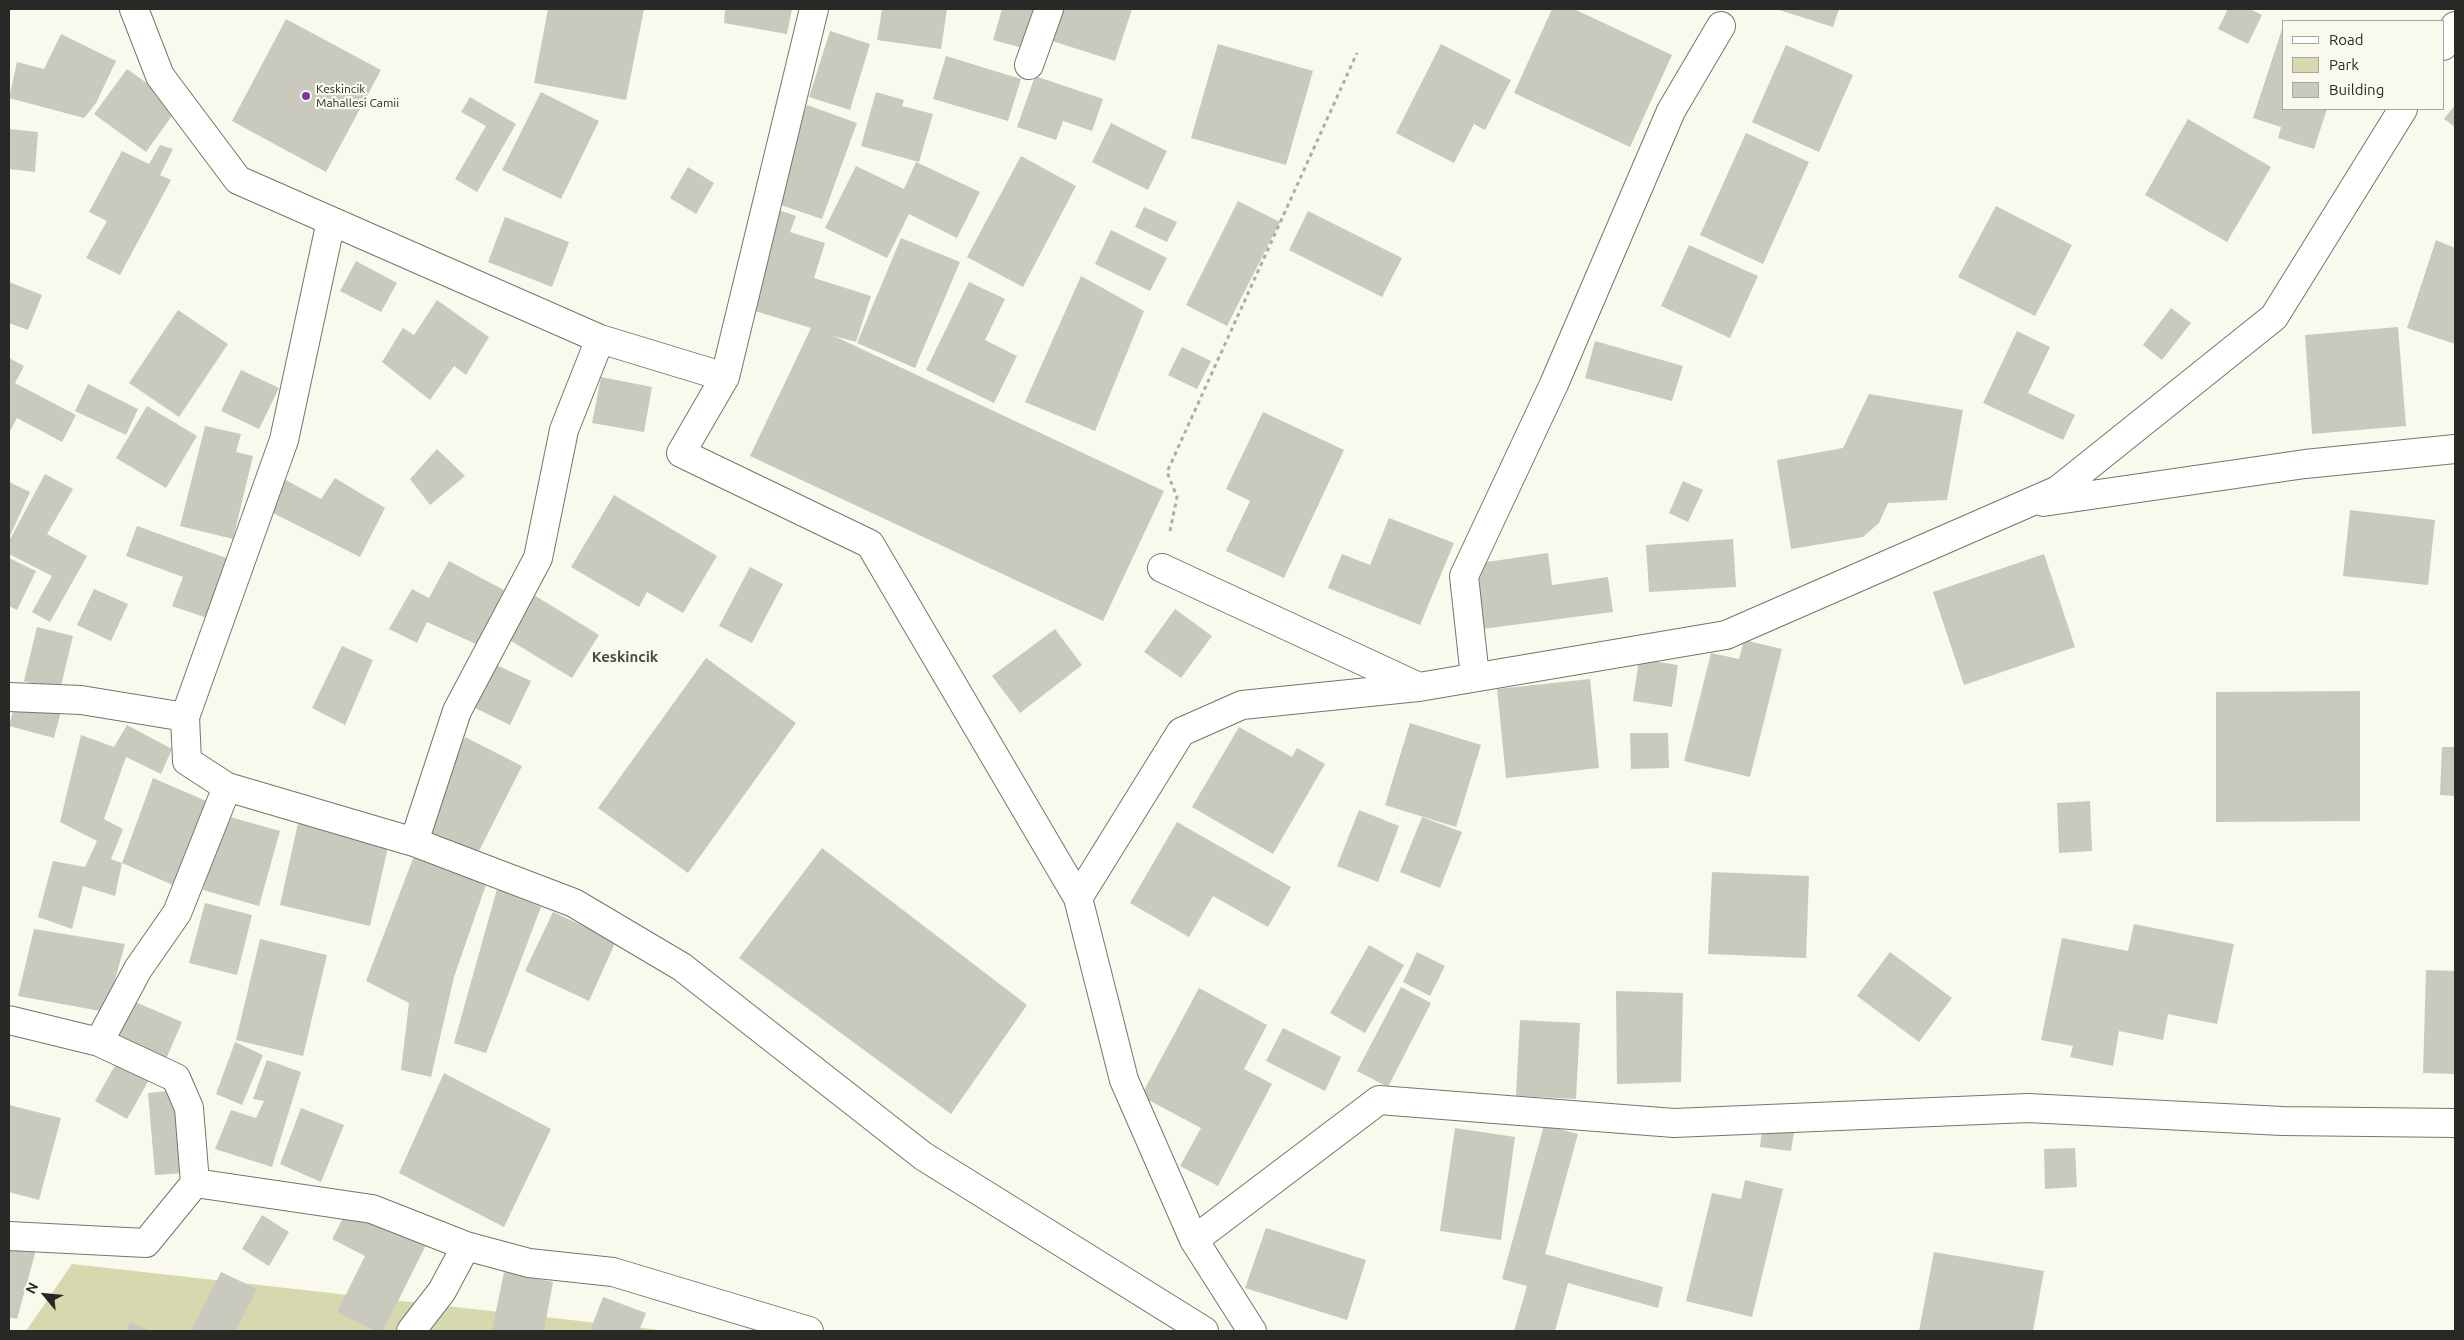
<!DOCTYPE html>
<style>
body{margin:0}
#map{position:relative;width:2464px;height:1340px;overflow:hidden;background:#f9faed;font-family:Ubuntu,sans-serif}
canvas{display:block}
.frame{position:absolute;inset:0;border:10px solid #282924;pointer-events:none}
.legend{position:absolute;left:2282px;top:20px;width:162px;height:90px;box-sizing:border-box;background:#f9faed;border:1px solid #a5a69d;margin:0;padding:6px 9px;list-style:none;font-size:15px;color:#282924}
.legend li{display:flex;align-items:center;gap:10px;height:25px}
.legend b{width:25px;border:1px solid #a5a69d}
.north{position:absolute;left:20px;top:1270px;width:50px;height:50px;-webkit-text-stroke:4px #f9faed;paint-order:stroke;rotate:298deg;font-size:14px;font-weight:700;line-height:20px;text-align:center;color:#282924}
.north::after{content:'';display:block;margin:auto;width:18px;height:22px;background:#282924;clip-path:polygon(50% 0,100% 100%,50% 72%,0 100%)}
</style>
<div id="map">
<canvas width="2464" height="1340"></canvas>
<div class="frame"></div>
<ul class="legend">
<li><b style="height:6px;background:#fff"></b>Road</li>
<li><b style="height:14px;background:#d6d8ad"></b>Park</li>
<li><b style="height:14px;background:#c9cabd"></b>Building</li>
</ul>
<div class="north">N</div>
</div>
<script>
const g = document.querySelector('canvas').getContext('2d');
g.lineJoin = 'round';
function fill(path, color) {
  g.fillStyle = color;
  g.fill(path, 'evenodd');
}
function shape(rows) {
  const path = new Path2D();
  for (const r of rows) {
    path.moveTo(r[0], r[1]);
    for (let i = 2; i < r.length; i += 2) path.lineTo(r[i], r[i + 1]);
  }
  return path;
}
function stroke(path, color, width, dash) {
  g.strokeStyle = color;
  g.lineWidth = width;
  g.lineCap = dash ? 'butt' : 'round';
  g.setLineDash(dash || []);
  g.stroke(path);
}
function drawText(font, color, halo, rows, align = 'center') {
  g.font = font + ' Ubuntu,sans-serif';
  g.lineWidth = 4.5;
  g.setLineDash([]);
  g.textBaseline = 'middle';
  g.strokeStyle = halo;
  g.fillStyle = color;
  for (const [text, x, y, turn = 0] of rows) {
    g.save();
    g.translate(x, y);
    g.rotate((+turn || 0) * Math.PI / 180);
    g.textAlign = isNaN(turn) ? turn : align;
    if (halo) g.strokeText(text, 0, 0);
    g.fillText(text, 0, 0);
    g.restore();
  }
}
fill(shape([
 [72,1264,669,1331,26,1331]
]), '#d6d8ad');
fill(shape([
 [548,9,644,9,626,100,534,83],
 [725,9,792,9,787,34,724,23],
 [882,9,947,9,941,49,877,40],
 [1002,9,1041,9,1030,50,993,40],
 [1060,9,1132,9,1115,61,1049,40],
 [1552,9,1574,9,1672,55,1630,147,1514,93],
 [1776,9,1839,9,1833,27],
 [2228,9,2250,9,2262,15,2248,44,2218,29],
 [286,19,381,70,326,172,232,121],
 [2283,26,2283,109,2327,109,2314,149,2278,138,2281,127,2253,118],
 [830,31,870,44,850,110,809,97],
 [61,34,116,61,96,103,84,118,9,98,17,62,44,69],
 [1218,44,1313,71,1286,165,1191,138],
 [1441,44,1511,80,1485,130,1474,124,1454,163,1396,133],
 [1786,45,1853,75,1819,152,1752,122],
 [946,56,1021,79,1008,121,933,99],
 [127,69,179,106,146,152,94,114],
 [1035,76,1103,99,1092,131,1063,121,1056,140,1017,127],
 [541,92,599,121,561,199,502,170],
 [876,92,904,100,902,106,933,114,919,162,861,146],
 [470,97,516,124,477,192,455,179,486,126,461,112],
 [807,105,857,123,822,219,772,202],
 [2455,105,2455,127,2444,119],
 [2188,119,2271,167,2227,242,2145,195],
 [1111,123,1167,151,1148,190,1092,162],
 [9,129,38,132,35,172,9,169],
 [1746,133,1809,162,1763,264,1700,235],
 [160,145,173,149,160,175,171,180,120,275,86,258,107,221,89,212,122,151,149,164],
 [1021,156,1076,186,1023,287,967,257],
 [916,162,980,192,957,238,909,214,887,258,825,228,856,166,904,189],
 [688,167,714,183,696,214,670,198],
 [1238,201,1280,222,1227,326,1186,305],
 [1996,206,2072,245,2035,316,1958,277],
 [1144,207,1177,222,1167,242,1135,227],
 [776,209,796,216,790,232,825,243,814,278,871,296,856,342,834,336,1164,491,1103,621,750,456,811,328,745,308],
 [1308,211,1402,258,1382,297,1289,250],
 [505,217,569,242,552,287,488,262],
 [1111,230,1167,258,1150,291,1095,264],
 [901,238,960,262,915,368,857,343],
 [2436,240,2455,248,2455,344,2407,328],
 [1689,245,1758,276,1730,338,1661,306],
 [356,261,397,283,381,312,340,291],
 [1081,276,1144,311,1095,431,1025,402],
 [9,282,42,295,28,330,9,323],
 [969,282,1005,299,985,340,1017,356,994,403,926,370],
 [437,300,489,337,466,375,454,366,430,400,382,362,403,328,414,335],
 [2171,308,2191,323,2162,360,2143,345],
 [178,310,228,344,179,417,129,383],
 [2398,327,2406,426,2312,434,2305,335],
 [2017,331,2050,347,2028,393,2075,415,2063,440,1983,403],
 [1595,341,1683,366,1672,401,1585,378],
 [1182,347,1211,361,1197,389,1168,375],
 [9,358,24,366,15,383,76,415,62,442,17,418,9,433],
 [241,370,279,388,259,429,221,411],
 [601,377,652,387,644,432,592,423],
 [88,384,138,409,126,435,75,411],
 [1869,394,1963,410,1947,500,1888,503,1879,523,1863,537,1791,549,1777,460,1843,448],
 [147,406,197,436,166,488,116,458],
 [1263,412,1344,450,1284,578,1226,551,1250,501,1226,489],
 [205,426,241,434,236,452,253,456,233,539,180,526],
 [437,449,465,476,430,505,410,479],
 [45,474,73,489,47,534,87,556,50,622,32,612,52,576,9,554,9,541],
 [335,478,385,508,360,557,269,511,284,479,321,499],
 [1683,481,1703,490,1688,522,1669,513],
 [9,482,30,492,9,538],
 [614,495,717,556,683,613,647,592,639,607,571,567],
 [2350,510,2435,520,2428,585,2343,576],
 [1389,518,1454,543,1420,625,1328,588,1342,554,1370,565],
 [137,526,229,559,207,618,172,606,183,577,126,556],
 [1733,539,1736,587,1649,592,1646,545],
 [1548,553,1552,585,1608,577,1613,612,1482,629,1473,564],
 [2044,554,2075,647,1964,685,1933,592],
 [9,558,36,571,17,610,9,606],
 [449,561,504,590,476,644,427,622,417,643,389,629,412,589,429,598],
 [750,567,783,584,752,643,719,626],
 [94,589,128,604,111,641,77,625],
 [534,595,599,635,572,678,508,639],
 [1175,609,1212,636,1181,678,1144,652],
 [37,627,73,636,60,690,24,681],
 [1055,629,1082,665,1020,713,992,676],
 [1744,640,1782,649,1750,777,1684,761,1711,653,1739,659],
 [342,646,373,660,345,725,312,708],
 [706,658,796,723,688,873,598,808],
 [1639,659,1678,665,1672,707,1633,701],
 [492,663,531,681,510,725,471,706],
 [1590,679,1599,768,1506,778,1497,689],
 [2360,691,2360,821,2216,822,2216,692],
 [18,692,63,704,54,738,9,726],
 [1410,723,1481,745,1456,827,1385,805],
 [127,725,172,749,161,774,126,757,104,819,123,829,111,859,122,863,115,896,83,886,72,929,38,917,53,861,85,867,97,841,60,822,81,735,114,747],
 [1239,727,1292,757,1297,748,1325,764,1273,854,1192,807],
 [1630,733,1668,733,1669,768,1631,769],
 [465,737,522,766,476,857,418,829],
 [2442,747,2455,747,2455,796,2440,795],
 [153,778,213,804,180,888,122,863],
 [2090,801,2092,851,2059,853,2057,803],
 [1359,810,1399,826,1378,882,1337,866],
 [223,815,280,831,259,906,203,890],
 [1422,817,1462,832,1440,888,1400,872],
 [1177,822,1291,887,1268,927,1213,896,1189,937,1130,903],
 [298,823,389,843,370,926,280,905],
 [822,848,1027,1005,951,1114,739,958],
 [414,856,488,879,454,977,431,1077,401,1070,409,1003,366,981],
 [1712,872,1809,876,1806,958,1708,954],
 [497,889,541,907,486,1053,454,1043],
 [205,903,252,915,237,975,189,963],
 [553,912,616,941,589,1001,525,971],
 [2134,924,2234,944,2217,1024,2168,1014,2163,1040,2119,1031,2113,1066,2070,1057,2073,1046,2041,1040,2062,938,2128,951],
 [34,929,125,944,106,1012,18,996],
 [260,939,327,955,303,1056,236,1040],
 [1369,945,1404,965,1365,1033,1330,1013],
 [1417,952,1445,966,1430,996,1403,982],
 [1890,952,1952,998,1919,1042,1857,996],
 [2426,970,2455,971,2455,1074,2423,1073],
 [1401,987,1431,1003,1388,1087,1357,1071],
 [1199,988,1267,1025,1244,1069,1272,1084,1218,1186,1180,1166,1201,1128,1141,1096],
 [1616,991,1683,993,1681,1082,1617,1084],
 [133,1001,182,1022,163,1066,114,1046],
 [1520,1020,1580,1023,1576,1099,1516,1096],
 [1283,1028,1341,1057,1325,1091,1266,1061],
 [235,1042,263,1055,242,1105,216,1094],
 [267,1060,301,1072,272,1167,215,1149,231,1110,256,1118,264,1101,253,1099],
 [117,1062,149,1080,127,1119,95,1101],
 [444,1073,551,1129,504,1227,399,1173],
 [177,1090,184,1173,155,1175,148,1093],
 [9,1105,61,1118,39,1200,9,1192],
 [301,1108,344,1125,321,1182,280,1164],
 [1763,1123,1795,1127,1791,1151,1760,1147],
 [1544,1125,1578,1134,1545,1254,1663,1287,1658,1308,1568,1283,1555,1331,1514,1331,1527,1286,1502,1279],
 [1455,1128,1515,1137,1501,1240,1440,1231],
 [2075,1148,2077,1187,2045,1189,2044,1149],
 [1745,1180,1783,1189,1752,1317,1686,1301,1712,1193,1741,1199],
 [350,1205,428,1241,383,1331,376,1331,337,1312,365,1256,332,1239],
 [262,1215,289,1232,269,1266,242,1249],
 [1266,1228,1366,1260,1347,1320,1245,1288],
 [9,1245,36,1250,17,1319,9,1317],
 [1934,1252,2044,1271,2033,1331,1919,1331],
 [221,1272,257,1289,235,1331,191,1331],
 [504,1272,553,1282,544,1331,492,1331],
 [603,1297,646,1313,639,1331,590,1331],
 [130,1322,151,1331,126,1331]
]), '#c9cabd');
const minor = shape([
 [134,9,160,76,238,180,600,339,725,377,681,453,870,544,1078,898,1124,1080,1194,1240,1252,1331],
 [2443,46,2455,26],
 [1029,65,1049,9],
 [725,377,814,9],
 [2043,502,2305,464,2455,449],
 [1162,568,1419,687,1726,635,2058,490,2274,317,2403,109],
 [1475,677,1464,576,1554,384,1671,111,1721,26],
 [9,697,81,700,185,717,187,761,227,787,414,842,574,903,682,967,923,1156,1204,1331],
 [185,717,284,440,331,221],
 [414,842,457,711,538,558,564,430,600,339],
 [1078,898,1181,732,1242,705,1418,687],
 [9,1020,99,1042,138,969,177,913,227,787],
 [99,1042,176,1078,189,1108,195,1183],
 [9,1236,146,1243,195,1183,372,1209,466,1246],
 [1194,1240,1379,1100,1674,1123,2028,1108,2282,1121,2455,1123],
 [411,1331,442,1291,466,1246,529,1263,613,1272,809,1331]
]);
stroke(minor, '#75766a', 30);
stroke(shape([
 [1170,531,1177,497,1167,472,1357,53]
]), '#acada3', 3, [4, 4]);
stroke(minor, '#fff', 28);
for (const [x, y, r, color] of [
 [306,96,5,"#88319e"]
]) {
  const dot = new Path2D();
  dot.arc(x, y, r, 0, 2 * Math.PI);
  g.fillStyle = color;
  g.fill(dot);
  stroke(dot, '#f9faed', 2);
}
drawText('12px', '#282924', '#f9faed', [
 ["Keskincik",316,89],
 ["Mahallesi Camii",316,103]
], 'left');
drawText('bold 15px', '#4b4c41', '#f9faed', [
 ["Keskincik",625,657]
]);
</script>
